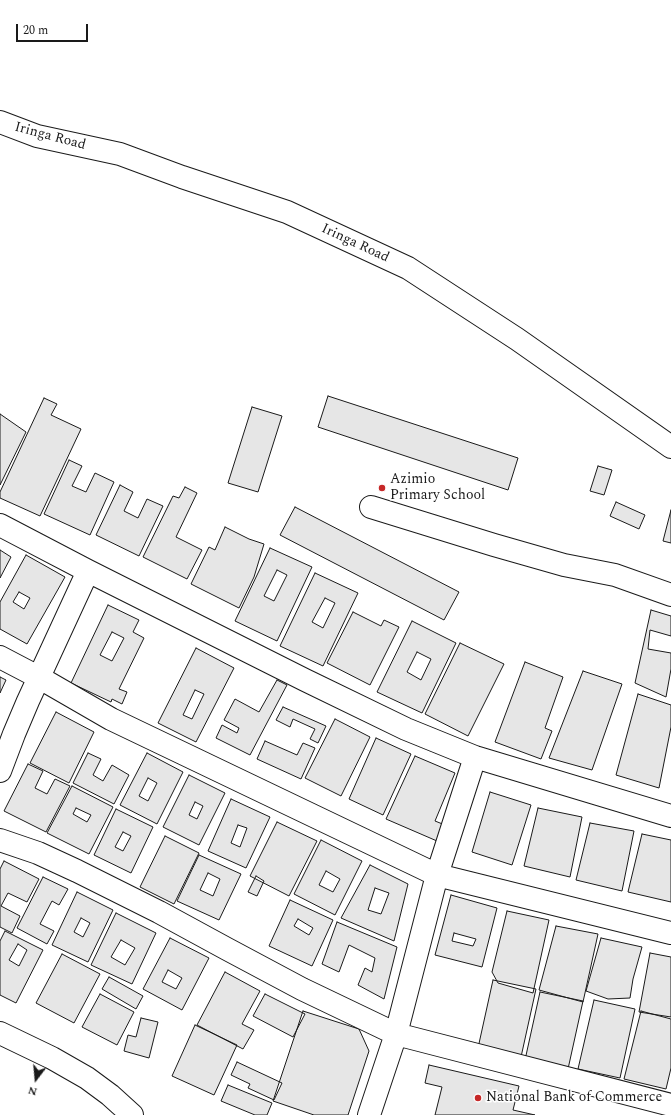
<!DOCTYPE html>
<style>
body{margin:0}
#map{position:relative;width:671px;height:1115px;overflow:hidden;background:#fff;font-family:Spectral,serif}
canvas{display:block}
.north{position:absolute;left:16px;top:1059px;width:40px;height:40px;-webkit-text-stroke:3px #fff;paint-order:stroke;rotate:196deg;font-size:11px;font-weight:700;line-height:16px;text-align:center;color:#1a1a1a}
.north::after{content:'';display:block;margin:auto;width:14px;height:18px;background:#1a1a1a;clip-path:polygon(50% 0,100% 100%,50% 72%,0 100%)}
.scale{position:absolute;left:16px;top:24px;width:72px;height:18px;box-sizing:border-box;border:2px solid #1a1a1a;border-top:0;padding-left:5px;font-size:12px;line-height:14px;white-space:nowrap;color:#1a1a1a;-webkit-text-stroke:3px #fff;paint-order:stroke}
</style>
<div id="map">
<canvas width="671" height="1115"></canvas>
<div class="north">N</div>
<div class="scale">20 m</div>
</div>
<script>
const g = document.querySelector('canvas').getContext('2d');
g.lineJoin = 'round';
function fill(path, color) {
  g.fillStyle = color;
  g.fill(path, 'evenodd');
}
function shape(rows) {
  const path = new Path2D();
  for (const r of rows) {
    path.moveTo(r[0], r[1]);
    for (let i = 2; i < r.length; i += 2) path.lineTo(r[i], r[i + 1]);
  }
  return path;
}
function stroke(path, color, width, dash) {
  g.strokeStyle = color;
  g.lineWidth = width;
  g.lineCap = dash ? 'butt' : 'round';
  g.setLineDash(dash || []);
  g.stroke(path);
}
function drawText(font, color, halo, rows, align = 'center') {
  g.font = font + ' Spectral,serif';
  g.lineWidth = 3;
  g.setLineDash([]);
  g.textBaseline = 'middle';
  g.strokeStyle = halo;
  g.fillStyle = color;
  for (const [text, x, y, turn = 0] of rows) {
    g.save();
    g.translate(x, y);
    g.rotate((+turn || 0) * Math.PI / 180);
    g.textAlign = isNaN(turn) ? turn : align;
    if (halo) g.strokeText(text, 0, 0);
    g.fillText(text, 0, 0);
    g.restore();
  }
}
const building = shape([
 [328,396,518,458,508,490,318,427,328,396],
 [44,398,57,404,51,415,81,429,40,516,0,498,0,492,44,398],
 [252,407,282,416,258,492,228,483,252,407],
 [0,414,26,432,0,485,0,414],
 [69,460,82,466,72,486,86,492,95,473,114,482,90,535,44,514,69,460],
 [598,466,612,470,604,495,590,491,598,466],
 [120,485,133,492,124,511,138,518,147,499,163,506,139,556,96,535,120,485],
 [185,487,197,493,176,537,202,550,187,579,143,557,173,496,179,498,185,487],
 [616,502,645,515,639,529,610,516,616,502],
 [295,507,459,592,444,620,280,535,295,507],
 [671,510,671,543,663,541,671,510],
 [225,527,249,539,264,544,254,577,239,608,191,584,209,547,215,550,225,527],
 [270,548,312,567,277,641,235,621,270,548],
 [277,570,287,575,274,601,264,596,277,570],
 [0,550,11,557,0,578,0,550],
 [26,555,65,577,27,644,0,629,0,602,26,555],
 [19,592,30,598,24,609,13,602,19,592],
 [315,573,358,593,323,666,280,646,315,573],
 [325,598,335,603,323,628,312,622,325,598],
 [108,605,139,620,133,632,144,638,119,689,127,692,122,704,112,699,111,702,71,683,108,605],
 [112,632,124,638,112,661,100,655,112,632],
 [651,610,671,616,671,636,650,630,648,649,671,653,671,669,666,697,635,683,651,610],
 [353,612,381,626,384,620,399,627,370,685,327,663,353,612],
 [412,621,456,643,422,713,377,692,412,621],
 [417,652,431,659,421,680,407,672,417,652],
 [460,643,504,664,468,736,425,714,460,643],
 [196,648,234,668,196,742,158,723,196,648],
 [195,690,204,694,192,719,183,715,195,690],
 [525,662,563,677,545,728,552,731,541,759,495,742,525,662],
 [583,671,622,684,592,770,549,758,583,671],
 [0,677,6,680,0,693,0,677],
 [277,680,287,685,250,755,216,738,222,725,237,733,239,728,224,720,235,699,259,712,277,680],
 [638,694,671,705,671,727,659,788,616,775,638,694],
 [283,707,326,726,318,743,310,739,315,729,293,719,290,727,276,720,283,707],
 [56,712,94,732,69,783,30,763,56,712],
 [335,719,370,737,341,796,305,778,335,719],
 [376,738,411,754,383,815,349,799,376,738],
 [265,741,297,755,303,743,315,748,301,779,257,759,265,741],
 [88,753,101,759,93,775,103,781,112,765,129,775,114,804,73,783,88,753],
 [147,753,183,772,157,824,120,805,147,753],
 [148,778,157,783,148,801,139,796,148,778],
 [415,756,455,773,435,821,445,825,437,841,386,819,415,756],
 [28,764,43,771,35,788,47,794,55,779,70,786,46,832,4,811,28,764],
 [189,775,225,793,199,845,163,827,189,775],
 [195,802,203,806,197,819,189,815,195,802],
 [72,786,113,807,89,854,47,833,72,786],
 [76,808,91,815,87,822,73,814,76,808],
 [490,792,531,805,512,865,472,852,490,792],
 [231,799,270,817,246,868,208,851,231,799],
 [238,825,247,828,240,847,231,843,238,825],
 [538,808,582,817,570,877,524,866,538,808],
 [116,809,153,827,131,873,94,855,116,809],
 [123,832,131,836,123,851,115,847,123,832],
 [277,822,317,841,289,896,250,876,277,822],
 [590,823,634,831,622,891,576,880,590,823],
 [642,834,671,840,671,902,628,892,642,834],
 [165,836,199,853,174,904,140,887,165,836],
 [321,840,362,861,335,915,294,894,321,840],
 [326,871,340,879,333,892,319,885,326,871],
 [199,855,241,874,219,920,177,901,199,855],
 [208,873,220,879,213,896,200,890,208,873],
 [4,861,39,879,27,902,8,893,1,906,20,916,12,933,0,927,0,869,4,861],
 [370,865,408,884,394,941,341,918,370,865],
 [375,888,389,893,381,914,368,910,375,888],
 [256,876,264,881,257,896,248,892,256,876],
 [43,877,68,889,59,905,52,901,40,924,54,931,47,944,17,928,43,877],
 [77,892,113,910,88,962,52,945,77,892],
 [81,918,90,923,83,937,74,932,81,918],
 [451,895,497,908,482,967,435,955,451,895],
 [454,933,476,939,473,946,452,941,454,933],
 [290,900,333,920,312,966,269,946,290,900],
 [298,919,313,928,309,935,294,926,298,919],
 [507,911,549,920,533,993,498,983,492,972,507,911],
 [116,913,156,933,132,984,91,965,116,913],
 [121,940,135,948,125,965,111,957,121,940],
 [337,922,397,947,384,999,358,985,365,968,372,972,375,958,349,945,339,972,322,964,337,922],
 [556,926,598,934,583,1002,539,990,556,926],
 [5,931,43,950,16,1003,0,995,0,941,5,931],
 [18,944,27,950,19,966,9,960,18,944],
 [170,938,209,958,182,1010,143,989,170,938],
 [168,970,182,978,176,989,162,982,168,970],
 [601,938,642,947,633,979,630,998,608,999,586,991,601,938],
 [650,953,671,957,671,1017,639,1012,650,953],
 [62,954,100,974,74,1023,36,1003,62,954],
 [225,972,260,991,242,1024,254,1030,243,1049,197,1025,225,972],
 [109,977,143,996,136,1009,102,989,109,977],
 [493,980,536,989,521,1057,478,1048,493,980],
 [540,992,583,1001,568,1069,525,1060,540,992],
 [100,994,134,1012,117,1045,82,1027,100,994],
 [265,994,305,1014,293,1037,253,1016,265,994],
 [594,1000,635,1009,620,1078,578,1069,594,1000],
 [303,1011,359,1029,369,1051,348,1115,314,1115,273,1101,303,1011],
 [641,1011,671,1019,671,1068,666,1089,624,1079,641,1011],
 [141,1018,158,1022,149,1058,124,1051,128,1035,136,1037,141,1018],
 [195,1025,237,1045,214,1095,172,1076,195,1025],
 [237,1062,282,1083,274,1100,248,1088,250,1084,231,1075,237,1062],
 [429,1065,519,1086,513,1110,535,1115,435,1115,442,1087,425,1083,429,1065],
 [228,1085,272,1103,267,1115,255,1115,221,1101,228,1085]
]);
fill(building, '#e6e6e6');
stroke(building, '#1a1a1a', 1);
const minor = shape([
 [371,507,494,545,564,565,615,575,671,595],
 [0,525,88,571,305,680,406,729,475,757,671,816],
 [0,657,40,678,111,719,437,875,671,933],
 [0,771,14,734,28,701,88,571],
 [0,840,38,853,77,871,159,912,227,949,302,989,396,1034,671,1105],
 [0,1033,52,1058,87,1078,110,1095,132,1115],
 [369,1115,396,1034,437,875,475,757]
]);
const trunk = shape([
 [0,122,37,136,120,154,182,177,287,212,408,268,517,339,671,447]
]);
stroke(minor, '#1a1a1a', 24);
stroke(trunk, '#1a1a1a', 24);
stroke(minor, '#fff', 22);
stroke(trunk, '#fff', 22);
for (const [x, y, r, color] of [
 [382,488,4,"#c62828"],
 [478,1098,4,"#c62828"]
]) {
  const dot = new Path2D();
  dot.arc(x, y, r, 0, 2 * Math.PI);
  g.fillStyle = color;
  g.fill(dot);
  stroke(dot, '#fff', 1.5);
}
drawText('14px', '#1a1a1a', '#fff', [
 ["Iringa Road",50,137,15],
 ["Iringa Road",355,244,25]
]);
drawText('14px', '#1a1a1a', '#fff', [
 ["Azimio",390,480],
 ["Primary School",390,496],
 ["National Bank of Commerce",486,1098]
], 'left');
</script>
